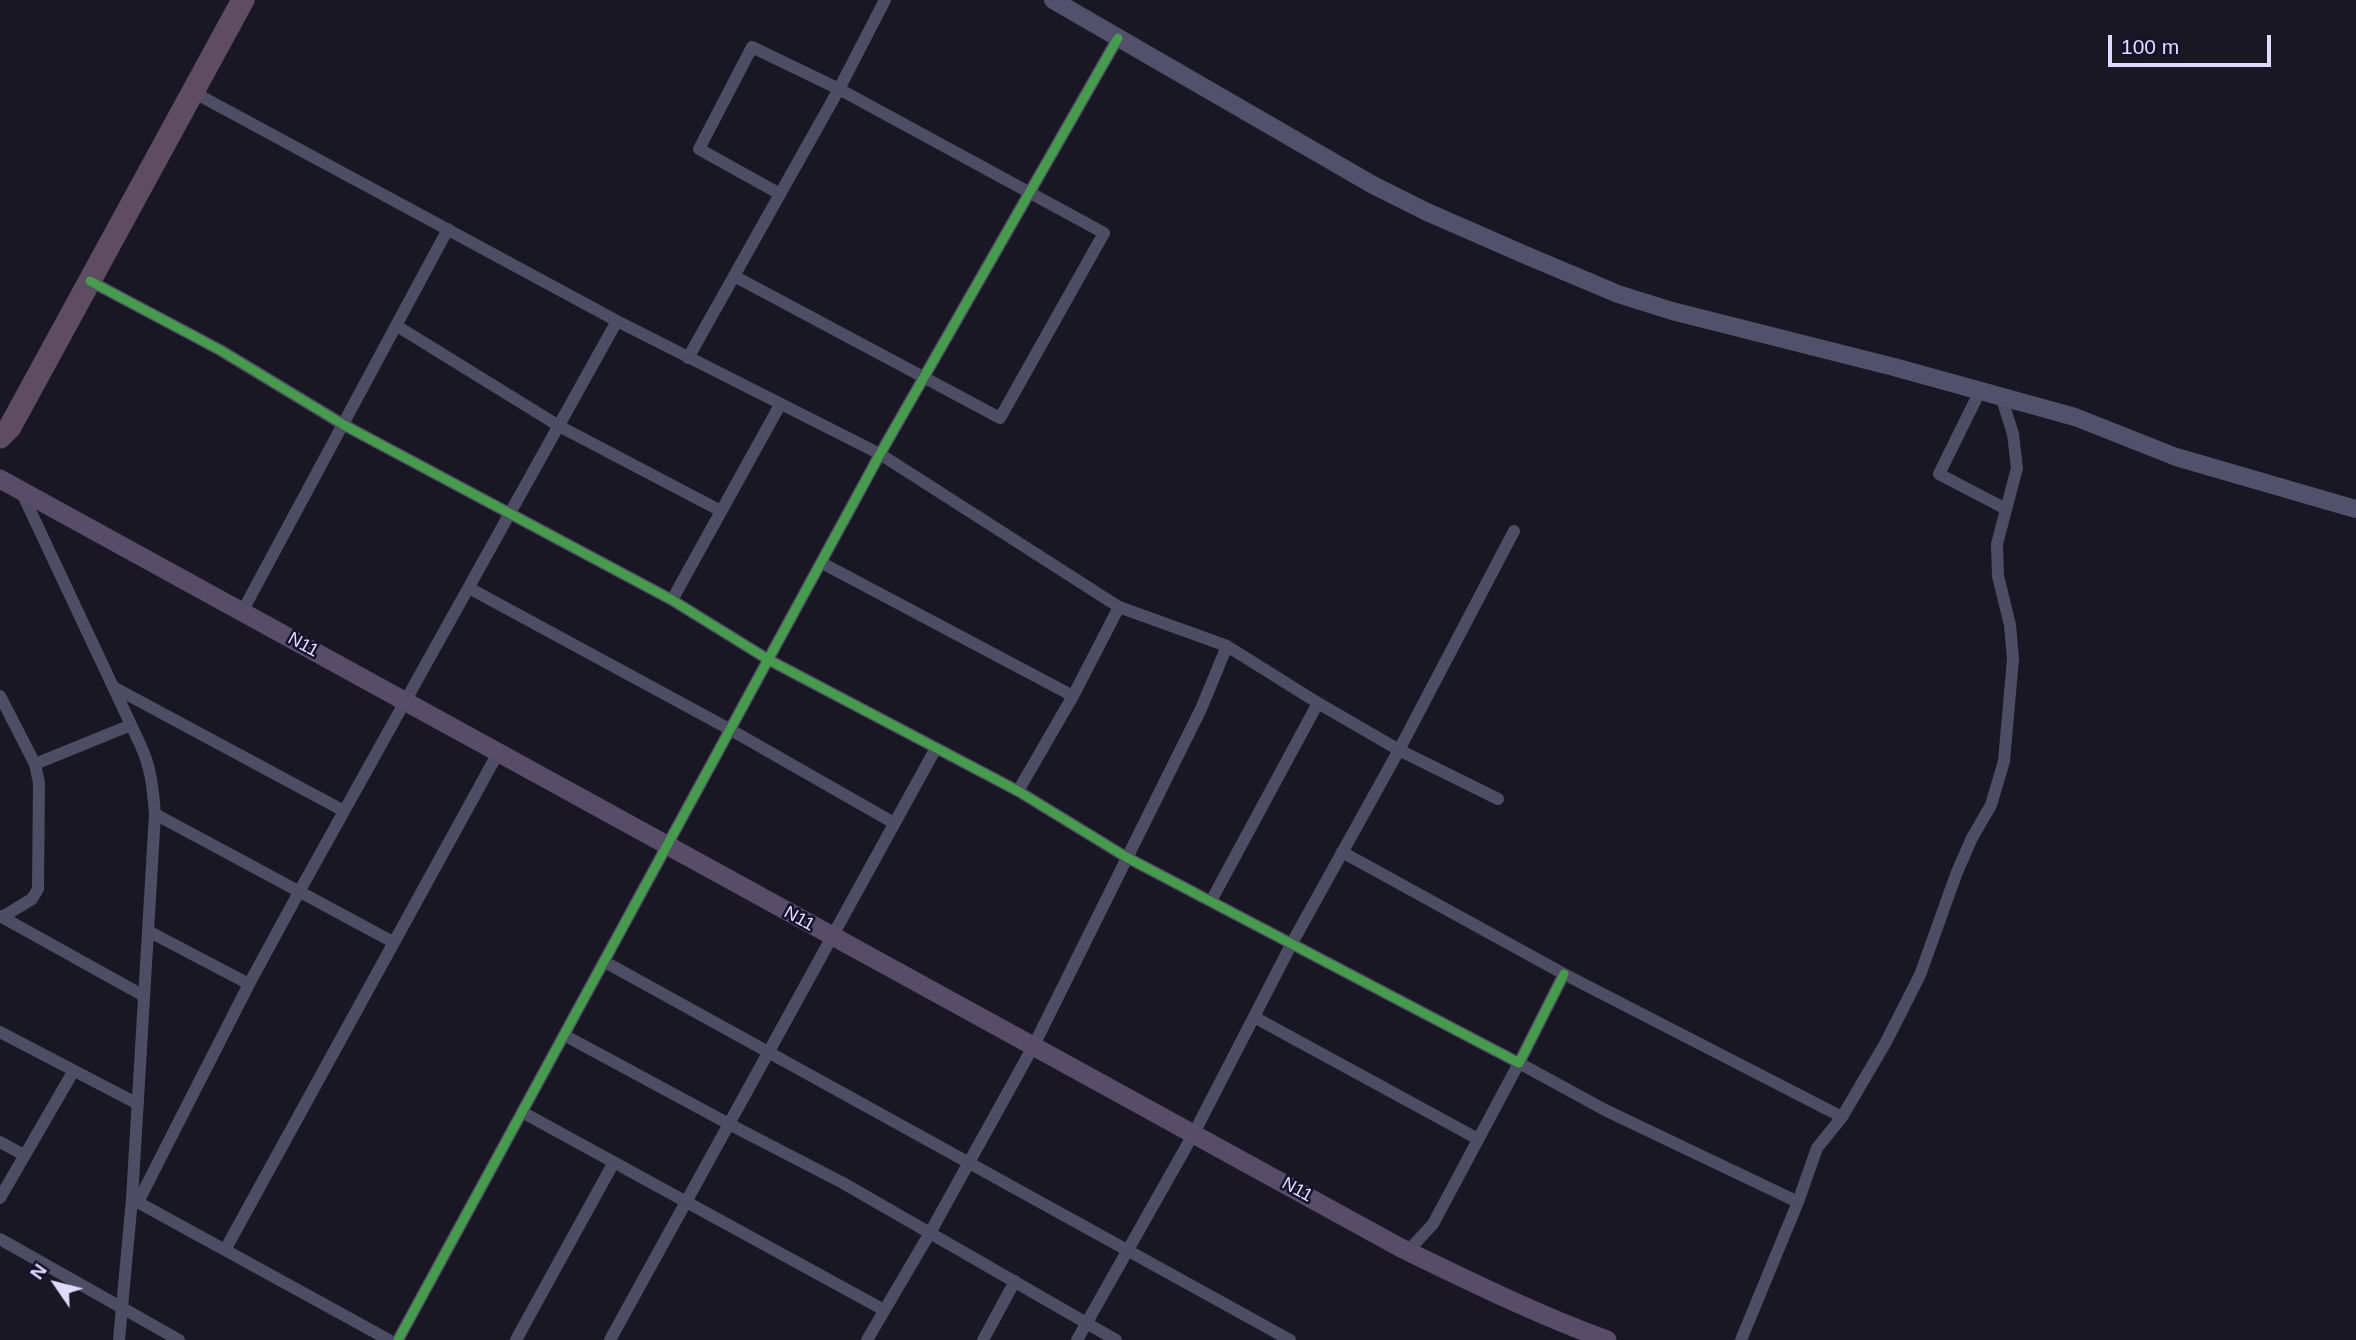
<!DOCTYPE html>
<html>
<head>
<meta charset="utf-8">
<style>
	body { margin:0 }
	#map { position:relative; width:2356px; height:1340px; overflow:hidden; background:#1a1724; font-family:Arial,sans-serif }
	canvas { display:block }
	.north { position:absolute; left:21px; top:1249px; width:70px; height:70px; -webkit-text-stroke:5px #16112a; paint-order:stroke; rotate:305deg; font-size:19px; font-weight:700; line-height:28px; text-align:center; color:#e0dbfe }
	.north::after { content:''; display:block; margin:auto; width:24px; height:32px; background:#e0dbfe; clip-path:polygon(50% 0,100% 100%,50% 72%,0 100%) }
	.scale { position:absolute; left:2108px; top:35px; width:163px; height:32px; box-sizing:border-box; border:4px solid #e0dbfe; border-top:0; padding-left:9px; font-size:21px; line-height:24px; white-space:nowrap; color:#e0dbfe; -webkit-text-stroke:5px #16112a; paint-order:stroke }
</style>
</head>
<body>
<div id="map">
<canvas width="2356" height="1340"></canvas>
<div class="north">N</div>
<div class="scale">100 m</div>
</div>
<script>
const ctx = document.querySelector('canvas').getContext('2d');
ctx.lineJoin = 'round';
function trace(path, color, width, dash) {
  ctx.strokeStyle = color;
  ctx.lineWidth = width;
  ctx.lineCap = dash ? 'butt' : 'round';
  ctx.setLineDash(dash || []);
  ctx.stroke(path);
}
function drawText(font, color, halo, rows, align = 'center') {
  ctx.font = font + ' Arial,sans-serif';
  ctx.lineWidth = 5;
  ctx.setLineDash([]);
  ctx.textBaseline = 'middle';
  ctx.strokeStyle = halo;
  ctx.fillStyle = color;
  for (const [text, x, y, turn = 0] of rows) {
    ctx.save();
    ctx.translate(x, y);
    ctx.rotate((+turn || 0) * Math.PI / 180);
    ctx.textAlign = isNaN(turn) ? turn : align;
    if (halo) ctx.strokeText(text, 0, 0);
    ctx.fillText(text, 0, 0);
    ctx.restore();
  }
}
trace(new Path2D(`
	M 193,92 L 617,321 L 880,454 L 1119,607 L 1227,646 L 1318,703 L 1399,750 L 1498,799
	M 734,276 L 1000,418 L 1104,233 L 839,89 L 752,47 L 699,149 L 780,194
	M 90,281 L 220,350 L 344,425 L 672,600 L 769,660 L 1018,791 L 1126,857 L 1519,1063 L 1564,974
	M 397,326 L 559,426 L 721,511
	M 688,358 L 839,89 L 885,0
	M 1980,391 L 1939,474 L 2006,509
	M 21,491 L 140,744 C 151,767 153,789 155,814 L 132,1199 L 119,1340
	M 822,563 L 1073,696
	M 469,588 L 731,730 L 894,823
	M 672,600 L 780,405
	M 242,612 L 448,229
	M 115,688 L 344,811
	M 0,696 L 35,764 L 39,783 L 38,889 L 32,899 L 2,917
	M 35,764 L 131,725
	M 1018,791 L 1073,696 L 1119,607
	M 155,814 L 393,942
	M 1342,852 L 1564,974 L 1842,1117
	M 1211,901 L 1318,703
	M 0,916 L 144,996
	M 148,931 L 249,984
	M 605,962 L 1290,1340
	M 1254,1017 L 1478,1139
	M 0,1032 L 138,1104
	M 564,1035 L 729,1124 L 843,1183 L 1116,1340
	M 522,1112 L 884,1310
	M 0,1142 L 24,1155
	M 0,1198 L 73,1072
	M 132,1199 L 389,1340
	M 138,1202 L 249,984 L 299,892 L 617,321
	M 0,1239 L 179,1340
	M 225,1250 L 498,753
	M 1408,1251 L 1433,1224 L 1519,1063 L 1605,1110 L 1798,1202
	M 398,1340 L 880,454 L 1118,38
	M 516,1340 L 614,1162
	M 610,1340 L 936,748
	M 867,1340 L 931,1231 L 1034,1045 L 1201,709 L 1227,646
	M 983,1340 L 1015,1281
	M 1077,1340 L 1194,1133 L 1292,943 L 1399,750 L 1514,531
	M 1741,1340 L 1798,1202 L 1817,1148 L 1842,1117 L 1886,1042 L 1920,975 L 1957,872 L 1972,838 L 1991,805 L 2004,761 L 2013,659 L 2010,625 L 1998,576 L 1997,544 L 2017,468 L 2013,434 L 2001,396`), '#4e4d64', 12);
trace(new Path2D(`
	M 1053,0 L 1373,185 L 1427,212 L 1530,257 L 1618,294 L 1672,311 L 1894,367 L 2075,417 L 2176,457 L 2356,509`), '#52506a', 18);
trace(new Path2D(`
	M 0,479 L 1401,1248 C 1469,1281 1536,1314 1607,1340`), '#574d69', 19);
trace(new Path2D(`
	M 0,437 L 10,427 L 243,0`), '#5e4c62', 23);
trace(new Path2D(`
	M 90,281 L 220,350 L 344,425 L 672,600 L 769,660 L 1018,791 L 1126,857 L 1519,1063 L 1564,974
	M 398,1340 L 880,454 L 1118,38`), '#469c4c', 9);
drawText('18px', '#e0dbfe', '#16112a', [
	["N11",303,645,29],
	["N11",799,919,29],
	["N11",1297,1190,29]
]);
</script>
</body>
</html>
